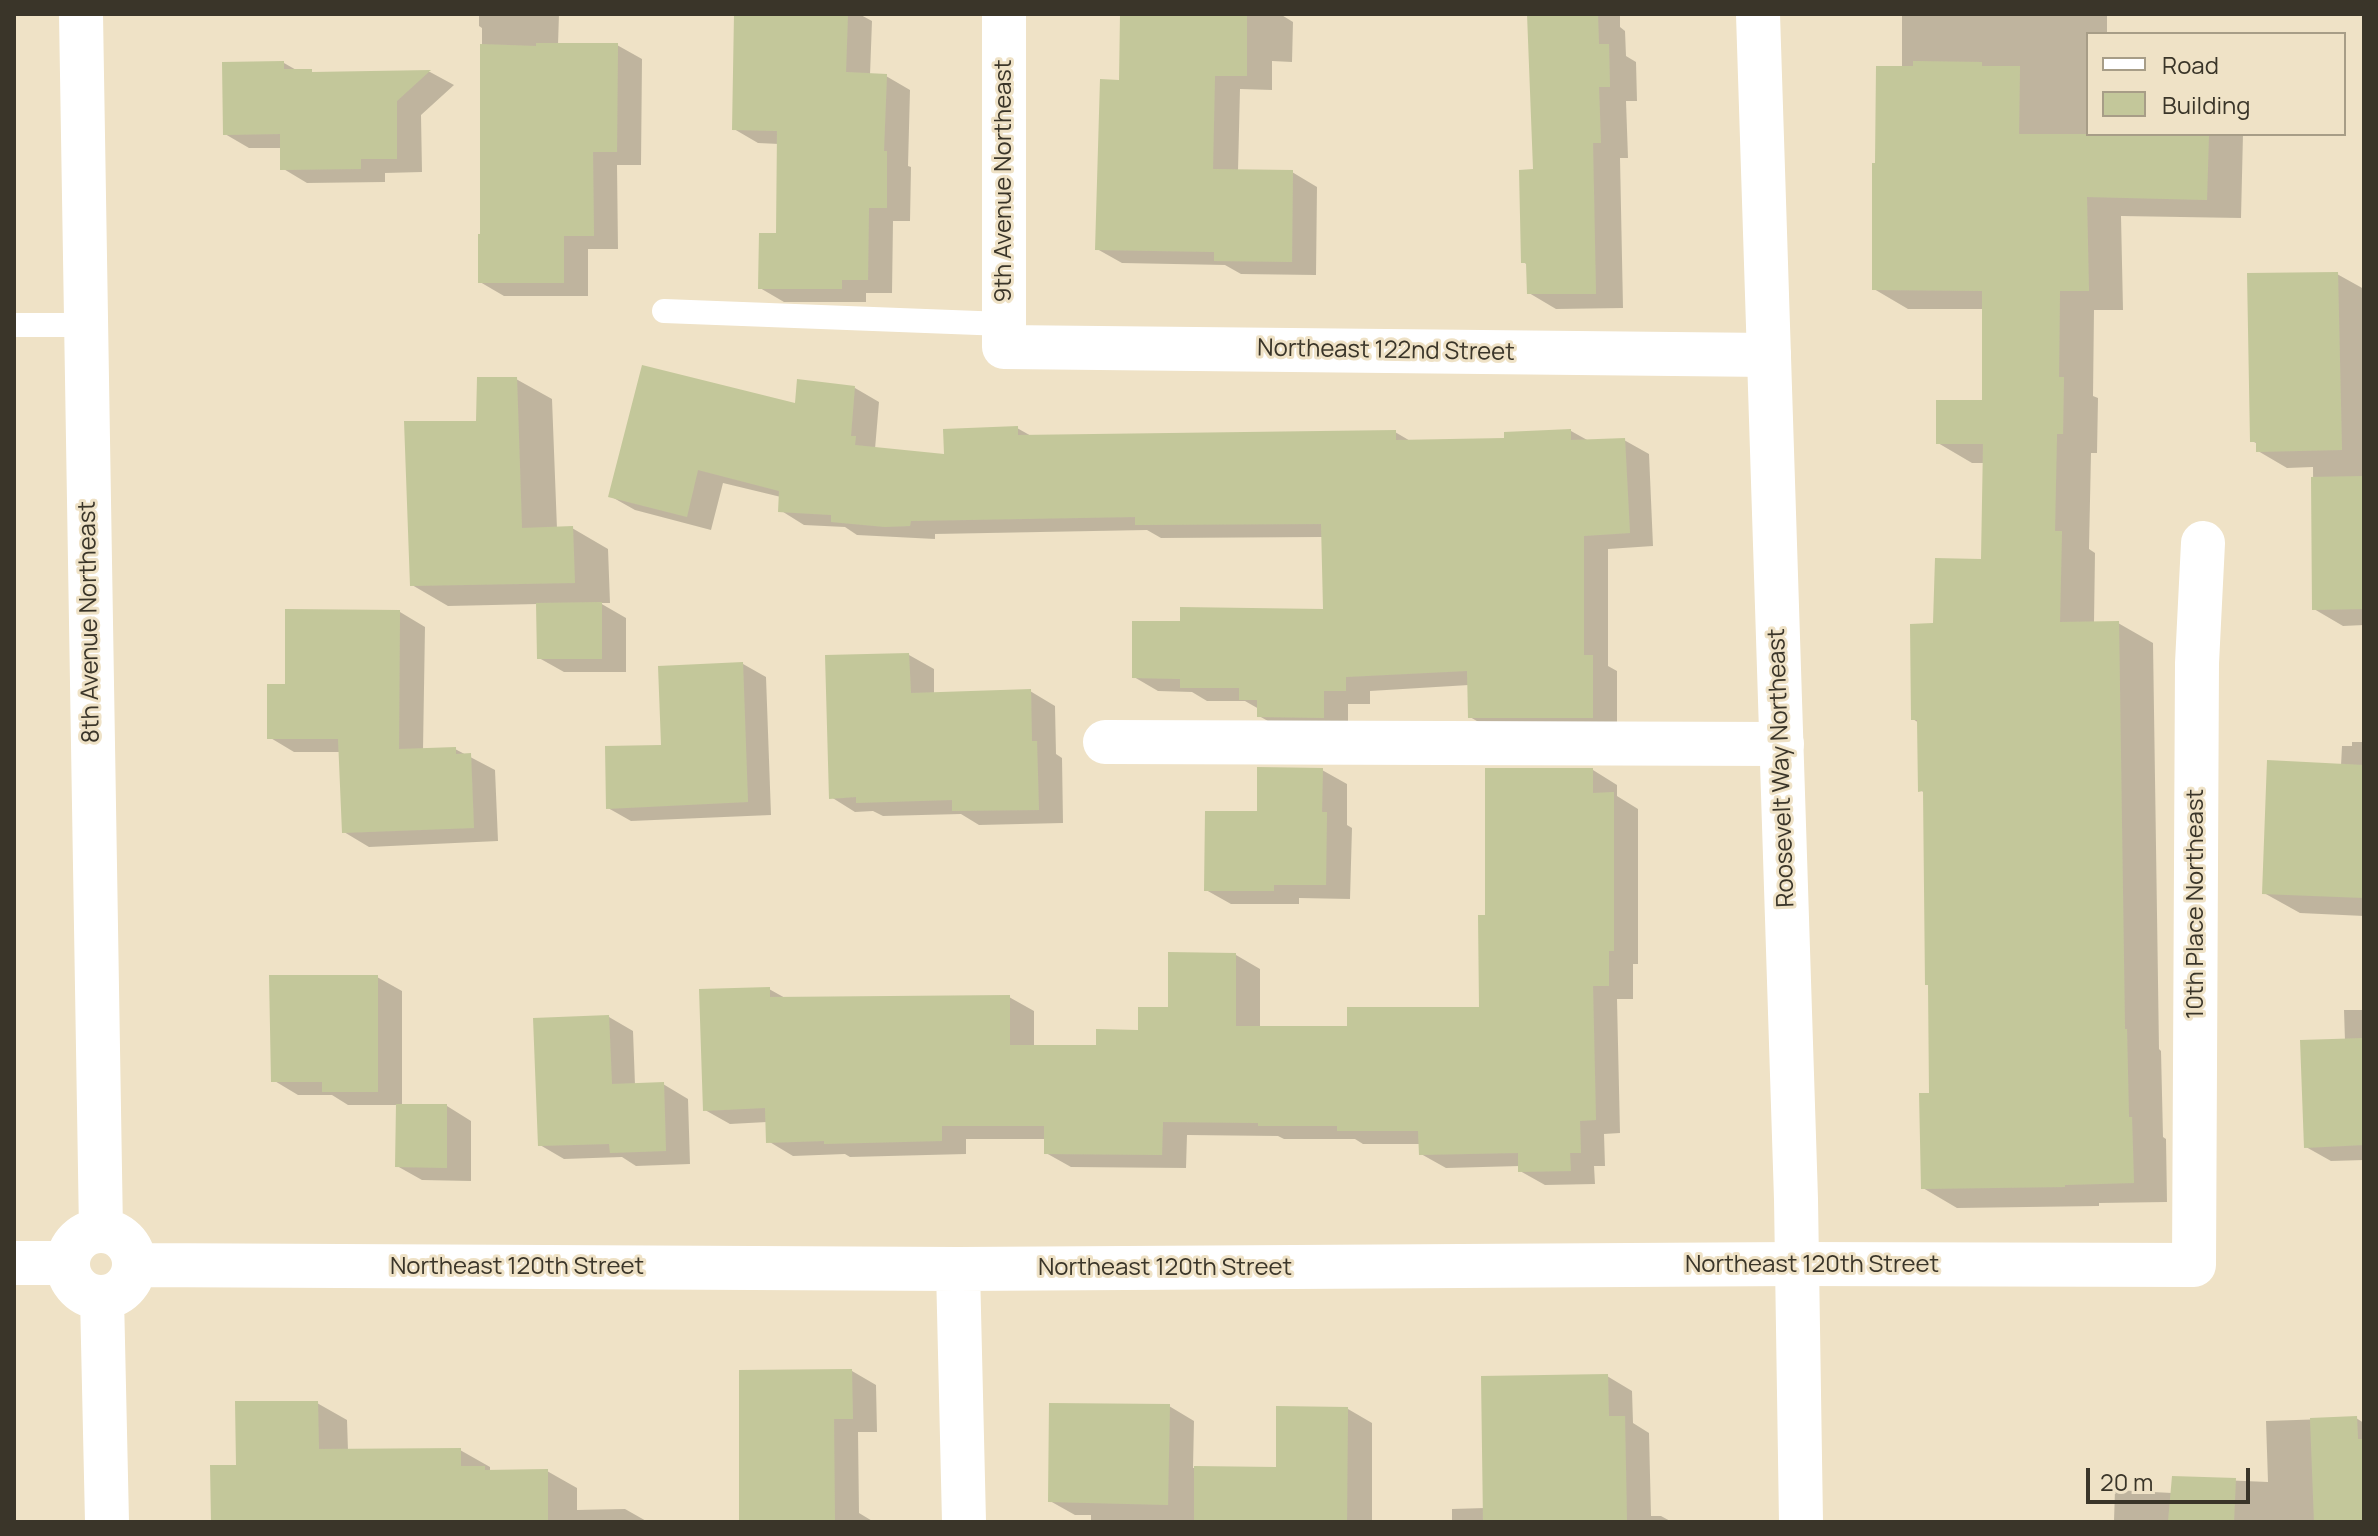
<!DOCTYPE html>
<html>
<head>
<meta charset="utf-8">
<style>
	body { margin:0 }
	#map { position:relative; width:2378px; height:1536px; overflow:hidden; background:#efe2c6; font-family:Manrope,sans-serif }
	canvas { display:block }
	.frame { position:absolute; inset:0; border:16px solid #3a3529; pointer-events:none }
	.legend { position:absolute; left:2086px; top:32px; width:260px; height:104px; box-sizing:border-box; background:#efe2c6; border:2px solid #a79d87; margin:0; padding:10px 14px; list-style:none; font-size:24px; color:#3a3529 }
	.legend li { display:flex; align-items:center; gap:16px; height:40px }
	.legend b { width:40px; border:2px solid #a79d87 }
	.scale { position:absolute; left:2086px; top:1468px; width:164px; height:36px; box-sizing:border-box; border:4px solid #3a3529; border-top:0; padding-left:10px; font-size:24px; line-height:28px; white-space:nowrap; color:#3a3529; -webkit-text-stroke:6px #efe2c6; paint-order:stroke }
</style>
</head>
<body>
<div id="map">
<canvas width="2378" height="1536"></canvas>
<div class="frame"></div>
<ul class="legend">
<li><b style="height:10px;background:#fff"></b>Road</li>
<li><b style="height:22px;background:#c3c79a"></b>Building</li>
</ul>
<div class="scale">20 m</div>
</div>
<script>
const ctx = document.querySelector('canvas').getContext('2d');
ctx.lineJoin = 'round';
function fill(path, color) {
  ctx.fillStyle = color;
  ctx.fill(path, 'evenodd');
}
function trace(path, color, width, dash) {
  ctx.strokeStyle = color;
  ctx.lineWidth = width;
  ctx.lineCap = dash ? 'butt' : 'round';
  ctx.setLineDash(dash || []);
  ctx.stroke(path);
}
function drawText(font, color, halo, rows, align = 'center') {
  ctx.font = font + ' Manrope,sans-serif';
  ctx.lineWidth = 6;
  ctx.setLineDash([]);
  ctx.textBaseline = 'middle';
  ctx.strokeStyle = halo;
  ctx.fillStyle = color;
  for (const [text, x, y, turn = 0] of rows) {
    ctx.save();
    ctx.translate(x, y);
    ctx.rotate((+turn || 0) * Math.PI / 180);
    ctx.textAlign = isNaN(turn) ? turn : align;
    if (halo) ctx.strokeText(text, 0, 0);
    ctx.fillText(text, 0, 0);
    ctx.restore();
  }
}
fill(new Path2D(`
	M 479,14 L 559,14 L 558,45 L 617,45 L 642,59 L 641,165 L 617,165 L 618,249 L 588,249 L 588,296 L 504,296 L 480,282 L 482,236 L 482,28 L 479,26 Z
	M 736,14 L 859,14 L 872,21 L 870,75 L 886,76 L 910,90 L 908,166 L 911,167 L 910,221 L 893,221 L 892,293 L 866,293 L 866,302 L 784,302 L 760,288 L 778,235 L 779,144 L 758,143 L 734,129 Z
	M 1122,14 L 1280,14 L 1293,22 L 1292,62 L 1272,61 L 1272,90 L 1240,89 L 1238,171 L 1292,172 L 1317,187 L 1316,275 L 1241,274 L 1225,265 L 1122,263 L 1097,249 L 1121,82 Z
	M 1529,14 L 1620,14 L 1620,27 L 1625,31 L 1626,56 L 1636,62 L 1637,101 L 1626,101 L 1628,158 L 1620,158 L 1623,308 L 1556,309 L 1529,293 L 1528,265 L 1523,262 L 1535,171 Z
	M 1902,14 L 2107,14 L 2107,34 L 2088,34 L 2088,134 L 2243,134 L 2241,218 L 2121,216 L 2123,310 L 2094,310 L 2093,396 L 2098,398 L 2097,453 L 2091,453 L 2089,549 L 2095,553 L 2094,623 L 2118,623 L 2153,643 L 2159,1049 L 2161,1051 L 2163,1137 L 2166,1139 L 2167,1202 L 2099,1203 L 2099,1206 L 1957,1208 L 1923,1188 L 1931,1095 L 1925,793 L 1920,790 L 1919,723 L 1913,719 L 1935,625 L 1983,561 L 1985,463 L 1972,463 L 1938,443 L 1984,402 L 1984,309 L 1908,309 L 1874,289 L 1877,165 L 1902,68 Z
	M 284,63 L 298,71 L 316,73 L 430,72 L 454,85 L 421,115 L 422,172 L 385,173 L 385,182 L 307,183 L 282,168 L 282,148 L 249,148 L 225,134 Z
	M 2337,274 L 2364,289 L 2364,625 L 2343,626 L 2314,609 L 2313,467 L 2287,468 L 2258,451 L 2258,444 L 2252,441 Z
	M 516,379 L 552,399 L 557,529 L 572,528 L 608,549 L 610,603 L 600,603 L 626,618 L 626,672 L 564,672 L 539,658 L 538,604 L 448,606 L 412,585 L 478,423 Z
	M 855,388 L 879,402 L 875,449 L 946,456 L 1017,428 L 1033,437 L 1395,432 L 1412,442 L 1506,440 L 1571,431 L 1589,441 L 1624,440 L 1649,454 L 1653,546 L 1608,549 L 1608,666 L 1617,671 L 1617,731 L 1494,731 L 1470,717 L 1469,685 L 1370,691 L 1370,704 L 1348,704 L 1348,731 L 1284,730 L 1259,716 L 1259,709 L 1245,701 L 1207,701 L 1192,692 L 1158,691 L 1134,677 L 1182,623 L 1325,611 L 1323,537 L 1161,538 L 1147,530 L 935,534 L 935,539 L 857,535 L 845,527 L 804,525 L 780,510 L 781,497 L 723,483 L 711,530 L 635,510 L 610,496 L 797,406 Z
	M 400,612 L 425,627 L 423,750 L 455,749 L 495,770 L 498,841 L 369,847 L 344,832 L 341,752 L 294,752 L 269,737 L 287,686 Z
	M 909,655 L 934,669 L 934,695 L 1030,691 L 1055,706 L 1056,754 L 1062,758 L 1063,823 L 979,825 L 961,814 L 883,816 L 873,811 L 855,812 L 831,797 Z
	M 743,664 L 766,677 L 771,815 L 631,821 L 608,808 Z
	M 2352,742 L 2364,742 L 2364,916 L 2300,913 L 2264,893 L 2341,766 L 2342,746 L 2352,746 Z
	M 1322,770 L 1347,784 L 1347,825 L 1352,828 L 1350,899 L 1299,898 L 1299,904 L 1231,904 L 1206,890 L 1259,813 Z
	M 1593,770 L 1617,785 L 1617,796 L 1638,809 L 1638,964 L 1633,964 L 1633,999 L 1617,999 L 1620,1133 L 1604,1134 L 1605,1166 L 1594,1166 L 1595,1184 L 1545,1185 L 1520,1171 L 1520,1166 L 1446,1168 L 1421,1154 L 1421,1144 L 1363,1144 L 1355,1139 L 1284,1139 L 1278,1136 L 1187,1135 L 1186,1168 L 1071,1167 L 1046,1153 L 1046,1139 L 966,1139 L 966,1154 L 850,1157 L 845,1154 L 793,1156 L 768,1141 L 767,1122 L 730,1124 L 705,1110 L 769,989 L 787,999 L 1009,997 L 1034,1011 L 1034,1047 L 1098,1047 L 1140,1032 L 1236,955 L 1260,969 L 1260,1028 L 1349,1028 L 1481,1009 L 1487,917 Z
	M 377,977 L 402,991 L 402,1106 L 447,1106 L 471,1121 L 471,1181 L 422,1180 L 397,1166 L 398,1105 L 348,1105 L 332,1095 L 298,1095 L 273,1080 Z
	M 2344,1010 L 2364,1010 L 2364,1160 L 2331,1161 L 2306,1147 L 2345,1041 Z
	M 609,1017 L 633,1031 L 635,1085 L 663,1084 L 688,1099 L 690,1164 L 636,1166 L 622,1157 L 564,1159 L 540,1145 Z
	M 852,1371 L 876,1385 L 877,1432 L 858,1432 L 859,1513 L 874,1522 L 741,1522 Z
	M 1607,1376 L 1632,1391 L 1633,1423 L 1649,1433 L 1651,1516 L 1661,1516 L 1672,1522 L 1452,1522 L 1452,1509 L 1485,1508 Z
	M 317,1403 L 347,1420 L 348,1451 L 460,1450 L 490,1467 L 490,1472 L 547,1471 L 577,1488 L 577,1510 L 625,1509 L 648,1522 L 213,1522 L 238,1467 Z
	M 1169,1406 L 1194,1421 L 1193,1468 L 1278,1469 L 1348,1409 L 1372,1423 L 1372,1522 L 1091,1522 L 1091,1515 L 1075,1515 L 1050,1501 Z
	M 2356,1418 L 2364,1423 L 2364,1522 L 2055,1522 L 2114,1521 L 2115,1490 L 2172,1493 L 2174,1478 L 2268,1482 L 2266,1421 Z`), '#0003');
fill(new Path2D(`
	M 734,14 L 848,14 L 846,72 L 887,74 L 884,151 L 887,151 L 887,208 L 869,208 L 868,280 L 842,280 L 842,289 L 758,289 L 759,233 L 776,233 L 777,131 L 732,130 Z
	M 1120,14 L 1247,14 L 1247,76 L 1215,76 L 1213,169 L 1293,170 L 1292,262 L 1214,261 L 1214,252 L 1095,250 L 1100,79 L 1119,80 Z
	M 1527,14 L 1598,14 L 1599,44 L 1609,44 L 1610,87 L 1599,87 L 1601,143 L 1593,143 L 1596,294 L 1527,294 L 1526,263 L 1521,263 L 1519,170 L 1533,169 Z
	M 536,43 L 618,43 L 617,152 L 593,152 L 594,236 L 564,236 L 564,283 L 478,283 L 478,234 L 480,234 L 480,44 L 536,46 Z
	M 284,61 L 284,69 L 312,69 L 312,72 L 431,70 L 397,101 L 397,159 L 361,159 L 361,169 L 280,170 L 280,134 L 223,135 L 222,62 Z
	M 1913,61 L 1982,62 L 1982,66 L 2020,66 L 2019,134 L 2209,134 L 2207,200 L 2087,197 L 2089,291 L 2060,291 L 2059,377 L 2064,377 L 2063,434 L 2057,434 L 2055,531 L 2062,531 L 2060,622 L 2119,621 L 2125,1029 L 2127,1029 L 2129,1117 L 2132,1117 L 2134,1183 L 2065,1185 L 2065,1187 L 1921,1189 L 1919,1093 L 1929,1093 L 1928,985 L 1925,985 L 1923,791 L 1918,792 L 1917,720 L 1911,720 L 1910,624 L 1933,623 L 1935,558 L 1981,559 L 1983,444 L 1936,444 L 1936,400 L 1982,400 L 1982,291 L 1872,290 L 1872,163 L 1875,163 L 1876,66 L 1913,66 Z
	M 2338,272 L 2342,450 L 2256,452 L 2256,442 L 2250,442 L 2247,273 Z
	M 642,365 L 795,403 L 797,379 L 855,386 L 851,436 L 856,436 L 855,445 L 944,454 L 943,429 L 1018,426 L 1018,435 L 1396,430 L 1396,440 L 1504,438 L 1504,432 L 1571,429 L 1571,440 L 1625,438 L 1630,533 L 1584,536 L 1584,655 L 1593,655 L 1593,718 L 1468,718 L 1467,671 L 1346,677 L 1346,691 L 1324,691 L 1324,718 L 1257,717 L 1257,700 L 1239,700 L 1239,688 L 1180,688 L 1180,679 L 1132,678 L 1132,621 L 1180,621 L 1180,607 L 1323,609 L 1321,524 L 1135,525 L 1135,517 L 911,521 L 910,526 L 885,527 L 831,522 L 831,515 L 778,512 L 779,491 L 698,470 L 687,517 L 608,497 Z
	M 477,377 L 517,377 L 522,528 L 573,526 L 575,583 L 410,586 L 404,421 L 476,421 Z
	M 2364,476 L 2364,609 L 2312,610 L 2311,477 Z
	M 602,602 L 602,659 L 537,659 L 536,603 Z
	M 285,609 L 400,610 L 399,749 L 456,747 L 456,754 L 471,753 L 474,828 L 342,833 L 338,739 L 267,739 L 267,684 L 285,684 Z
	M 909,653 L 911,693 L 1031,689 L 1032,741 L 1037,741 L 1039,810 L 952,811 L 952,800 L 856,803 L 856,797 L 829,799 L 825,655 Z
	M 743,662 L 748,802 L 606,809 L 605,746 L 661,745 L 658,666 Z
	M 2267,760 L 2364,765 L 2364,898 L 2262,894 Z
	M 1257,767 L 1323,768 L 1322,812 L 1327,812 L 1326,885 L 1274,885 L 1274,891 L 1204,891 L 1205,811 L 1257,811 Z
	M 1485,768 L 1593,768 L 1593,793 L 1614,792 L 1614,951 L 1609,951 L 1609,986 L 1593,986 L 1596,1120 L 1580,1121 L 1581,1153 L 1570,1153 L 1571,1171 L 1518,1172 L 1518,1153 L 1419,1155 L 1418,1131 L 1337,1131 L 1337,1126 L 1258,1126 L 1258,1123 L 1163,1122 L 1162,1155 L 1044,1154 L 1044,1126 L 942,1126 L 942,1141 L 824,1144 L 824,1141 L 766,1143 L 765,1108 L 703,1111 L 699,989 L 770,987 L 770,997 L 1010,995 L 1010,1045 L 1096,1045 L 1096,1029 L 1138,1030 L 1138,1007 L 1168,1007 L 1168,952 L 1236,953 L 1236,1026 L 1347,1026 L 1347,1007 L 1479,1007 L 1478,915 L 1485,915 Z
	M 269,975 L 378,975 L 378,1092 L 322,1092 L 322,1082 L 271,1082 Z
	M 609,1015 L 612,1084 L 664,1082 L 666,1151 L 610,1153 L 609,1144 L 538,1146 L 533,1018 Z
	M 2364,1038 L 2364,1145 L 2304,1148 L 2300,1040 Z
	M 396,1104 L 447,1104 L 447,1168 L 395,1167 Z
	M 852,1369 L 853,1419 L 834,1419 L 835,1522 L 739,1522 L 739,1370 Z
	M 1608,1374 L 1609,1416 L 1625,1416 L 1627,1522 L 1483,1522 L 1481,1376 Z
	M 235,1401 L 318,1401 L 319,1449 L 461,1448 L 461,1466 L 485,1466 L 485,1470 L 548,1469 L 548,1522 L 211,1522 L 210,1465 L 236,1465 Z
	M 1049,1403 L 1170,1404 L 1168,1505 L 1048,1502 Z
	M 1276,1406 L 1348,1407 L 1347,1522 L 1194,1522 L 1194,1466 L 1276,1467 Z
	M 2357,1416 L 2358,1439 L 2364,1439 L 2364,1522 L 2314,1522 L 2310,1418 Z
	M 2172,1476 L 2236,1478 L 2234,1522 L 2168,1522 Z`), '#c3c79a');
trace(new Path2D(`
	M 664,311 L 1004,324
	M 14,325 L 86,325`), '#fff', 24);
trace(new Path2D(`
	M 81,14 L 101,1230
	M 1004,14 L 1004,347 L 1769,355
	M 1105,742 L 1782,744
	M68 1264a33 33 0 1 1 66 0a33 33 0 1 1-66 0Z
	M 14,1263 L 67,1263
	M 135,1265 L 958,1269 L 1797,1264 L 2194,1265 L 2197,663 L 2203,543
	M 958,1269 L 964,1522
	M 102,1297 L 107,1522`), '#fff', 44);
trace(new Path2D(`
	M 1758,14 L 1796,1199 L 1801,1522`), '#fff', 44);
drawText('24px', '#3a3529', '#efe2c6', [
	["9th Avenue Northeast",1004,181,-90],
	["Northeast 122nd Street",1386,351,1],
	["8th Avenue Northeast",90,622,-91],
	["Roosevelt Way Northeast",1782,768,-92],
	["10th Place Northeast",2196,904,-90],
	["Northeast 120th Street",1812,1265],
	["Northeast 120th Street",517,1267],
	["Northeast 120th Street",1165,1268]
]);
</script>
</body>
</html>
